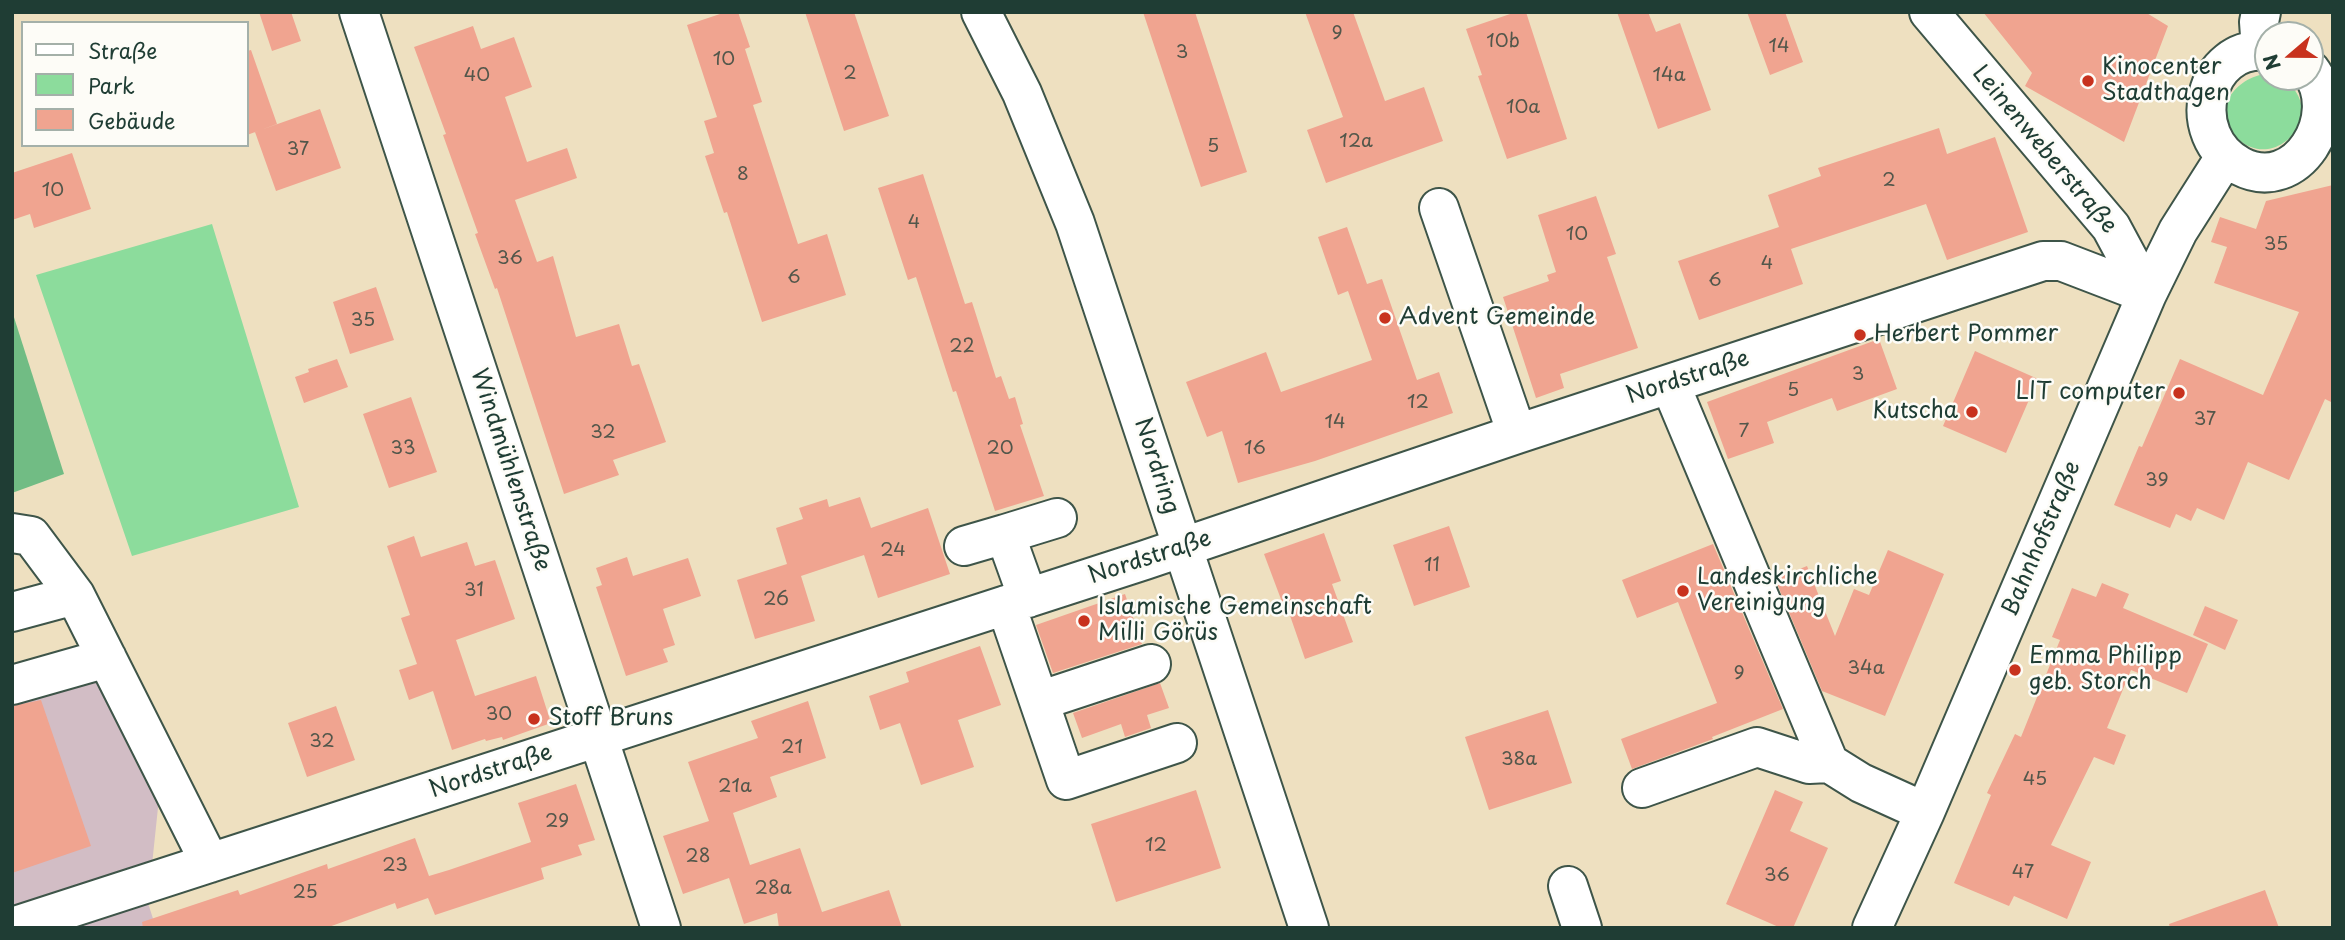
<!DOCTYPE html>
<html>
<head>
<meta charset="utf-8">
<style>
	body { margin:0 }
	#map { position:relative; width:2345px; height:940px; overflow:hidden; background:#eee0c0; font-family:"Playpen Sans",sans-serif }
	canvas { display:block }
	.frame { position:absolute; inset:0; border:14px solid #1f3d34; pointer-events:none }
	.legend { position:absolute; left:21px; top:21px; width:228px; height:126px; box-sizing:border-box; background:#fdfcf7; border:2px solid #a4b0a9; margin:0; padding:9px 12px; list-style:none; font-size:21px; color:#1f3d34 }
	.legend li { display:flex; align-items:center; gap:14px; height:35px }
	.legend b { width:35px; border:2px solid #a4b0a9 }
	.north { position:absolute; left:2254px; top:21px; width:70px; height:70px; box-sizing:border-box; background:#fdfcf7; border:2px solid #a4b0a9; border-radius:50%; rotate:250deg; font-size:19px; font-weight:700; line-height:28px; text-align:center; color:#1f3d34 }
	.north::after { content:''; display:block; margin:auto; width:24px; height:32px; background:#c8321e; clip-path:polygon(50% 0,100% 100%,50% 72%,0 100%) }
</style>
</head>
<body>
<div id="map">
<canvas width="2345" height="940"></canvas>
<div class="frame"></div>
<ul class="legend">
<li><b style="height:9px;background:#fff"></b>Straße</li>
<li><b style="height:19px;background:#8cdc9c"></b>Park</li>
<li><b style="height:19px;background:#f0a490"></b>Gebäude</li>
</ul>
<div class="north">N</div>
</div>
<script>
const ctx = document.querySelector('canvas').getContext('2d');
ctx.lineJoin = 'round';
function fill(path, color) {
  ctx.fillStyle = color;
  ctx.fill(path, 'evenodd');
}
function trace(path, color, width, dash) {
  ctx.strokeStyle = color;
  ctx.lineWidth = width;
  ctx.lineCap = dash ? 'butt' : 'round';
  ctx.setLineDash(dash || []);
  ctx.stroke(path);
}
function drawText(font, color, halo, rows, align = 'center') {
  ctx.font = font + ' "Playpen Sans",sans-serif';
  ctx.lineWidth = 5;
  ctx.setLineDash([]);
  ctx.textBaseline = 'middle';
  ctx.strokeStyle = halo;
  ctx.fillStyle = color;
  for (const [text, x, y, turn = 0] of rows) {
    ctx.save();
    ctx.translate(x, y);
    ctx.rotate((+turn || 0) * Math.PI / 180);
    ctx.textAlign = isNaN(turn) ? turn : align;
    if (halo) ctx.strokeText(text, 0, 0);
    ctx.fillText(text, 0, 0);
    ctx.restore();
  }
}
fill(new Path2D(`
	M 107,666 L 159,798 L 148,903 L 156,928 L 12,928 L 12,698 Z`), '#d2bdc5');
fill(new Path2D(`
	M 2265,74 L 2268,77 C 2278,77 2284,79 2292,87 C 2323,121 2274,170 2239,140 C 2209,115 2232,79 2265,74 Z
	M 212,224 L 299,507 L 132,556 L 36,275 Z`), '#8cdc9c');
fill(new Path2D(`
	M 12,311 L 64,474 L 12,493 Z`), '#71bc84');
fill(new Path2D(`
	M 259,12 L 291,12 L 301,41 L 272,51 Z
	M 726,12 L 738,12 L 750,47 L 745,49 L 762,102 L 753,105 L 798,244 L 827,234 L 846,295 L 762,322 L 727,212 L 724,213 L 705,156 L 714,153 L 704,121 L 717,117 L 687,25 Z
	M 805,12 L 854,12 L 889,116 L 844,131 Z
	M 1143,12 L 1195,12 L 1247,172 L 1201,187 Z
	M 1305,12 L 1353,12 L 1385,101 L 1424,87 L 1443,141 L 1326,183 L 1307,130 L 1343,117 Z
	M 1516,12 L 1526,12 L 1567,139 L 1507,159 L 1478,76 L 1482,75 L 1466,29 Z
	M 1617,12 L 1648,12 L 1656,32 L 1680,23 L 1711,110 L 1658,129 Z
	M 1747,12 L 1785,12 L 1803,62 L 1770,75 Z
	M 1983,12 L 2145,12 L 2168,26 L 2124,142 L 2025,86 L 2032,73 Z
	M 473,26 L 481,49 L 514,37 L 532,87 L 505,97 L 527,162 L 567,148 L 577,178 L 515,200 L 537,262 L 553,256 L 576,337 L 619,324 L 632,366 L 639,364 L 666,442 L 613,460 L 619,475 L 564,494 L 497,288 L 495,289 L 475,234 L 478,233 L 443,135 L 446,134 L 414,47 Z
	M 251,50 L 277,124 L 247,135 L 247,51 Z
	M 320,109 L 341,168 L 276,191 L 255,132 Z
	M 1939,128 L 1947,154 L 1995,137 L 2028,232 L 1947,260 L 1926,204 L 1791,249 L 1803,284 L 1699,320 L 1678,261 L 1779,227 L 1768,195 L 1821,176 L 1818,168 Z
	M 72,153 L 91,209 L 34,228 L 30,214 L 12,220 L 12,173 Z
	M 923,174 L 965,304 L 972,302 L 996,378 L 1001,376 L 1009,399 L 1015,397 L 1023,424 L 1020,425 L 1044,496 L 995,511 L 956,391 L 953,392 L 916,277 L 908,280 L 878,188 Z
	M 2333,185 L 2333,403 L 2325,399 L 2289,480 L 2248,462 L 2224,520 L 2197,508 L 2191,521 L 2176,514 L 2170,528 L 2114,505 L 2139,446 L 2142,447 L 2180,359 L 2263,395 L 2299,312 L 2214,283 L 2227,247 L 2211,242 L 2220,217 L 2256,229 L 2266,201 Z
	M 1596,196 L 1616,254 L 1607,257 L 1638,348 L 1560,374 L 1564,388 L 1536,398 L 1503,297 L 1549,281 L 1547,275 L 1556,272 L 1538,215 Z
	M 1347,227 L 1367,284 L 1382,279 L 1417,380 L 1439,372 L 1453,413 L 1315,461 L 1238,483 L 1222,431 L 1207,437 L 1186,382 L 1266,352 L 1281,392 L 1372,360 L 1348,291 L 1338,295 L 1318,237 Z
	M 376,287 L 394,340 L 350,354 L 333,302 Z
	M 1879,339 L 1897,389 L 1837,411 L 1832,398 L 1767,422 L 1774,443 L 1728,459 L 1707,402 Z
	M 1975,351 L 2038,379 L 2006,453 L 1943,426 Z
	M 337,359 L 348,387 L 304,403 L 295,377 L 309,372 L 308,369 Z
	M 411,397 L 437,472 L 389,488 L 363,414 Z
	M 860,497 L 871,528 L 928,508 L 950,574 L 878,598 L 864,555 L 801,576 L 815,621 L 755,639 L 737,580 L 787,564 L 776,528 L 803,519 L 799,508 L 827,499 L 829,507 Z
	M 1449,526 L 1470,587 L 1414,606 L 1393,545 Z
	M 1324,533 L 1341,581 L 1332,584 L 1353,642 L 1305,659 L 1285,601 L 1282,602 L 1264,554 Z
	M 414,536 L 421,557 L 467,542 L 475,566 L 495,560 L 515,619 L 456,640 L 475,696 L 536,676 L 551,723 L 503,740 L 502,737 L 486,741 L 485,739 L 452,750 L 433,691 L 409,700 L 399,670 L 417,664 L 401,618 L 410,615 L 387,546 Z
	M 1713,544 L 1783,709 L 1712,737 L 1713,739 L 1632,769 L 1621,739 L 1717,703 L 1678,602 L 1637,618 L 1622,580 Z
	M 1888,550 L 1944,574 L 1885,716 L 1822,691 L 1775,579 L 1807,566 L 1835,636 L 1854,589 L 1869,595 Z
	M 627,557 L 633,576 L 688,558 L 701,596 L 663,609 L 675,645 L 663,649 L 668,662 L 626,676 L 596,587 L 602,585 L 596,568 Z
	M 2102,583 L 2129,594 L 2123,608 L 2208,644 L 2187,693 L 2131,670 L 2107,728 L 2126,735 L 2114,765 L 2094,757 L 2051,845 L 2091,862 L 2067,919 L 2014,896 L 2009,906 L 1954,883 L 1991,795 L 1987,793 L 2015,734 L 2021,737 L 2060,640 L 2052,637 L 2072,588 L 2096,597 Z
	M 1125,594 L 1142,644 L 1053,673 L 1036,625 Z
	M 2205,606 L 2238,620 L 2225,650 L 2193,635 Z
	M 980,646 L 1001,705 L 958,720 L 974,767 L 921,785 L 900,723 L 880,730 L 869,696 L 909,682 L 906,672 Z
	M 1160,683 L 1169,708 L 1147,715 L 1151,728 L 1125,737 L 1121,724 L 1082,738 L 1073,713 Z
	M 41,700 L 91,846 L 12,873 L 12,706 Z
	M 808,701 L 826,758 L 770,777 L 777,797 L 733,813 L 750,865 L 800,848 L 822,912 L 889,890 L 902,928 L 779,928 L 777,913 L 744,924 L 729,878 L 683,894 L 663,836 L 709,821 L 688,762 L 758,738 L 751,721 Z
	M 336,706 L 355,760 L 307,777 L 288,723 Z
	M 1548,710 L 1572,783 L 1489,810 L 1465,737 Z
	M 576,784 L 595,840 L 578,845 L 582,855 L 541,868 L 544,879 L 435,915 L 428,898 L 397,909 L 395,903 L 326,928 L 143,928 L 142,922 L 238,890 L 240,895 L 327,864 L 328,869 L 415,838 L 429,876 L 449,870 L 531,842 L 518,803 Z
	M 1196,790 L 1221,868 L 1116,902 L 1091,824 Z
	M 1775,790 L 1803,802 L 1790,831 L 1828,848 L 1793,928 L 1781,928 L 1726,904 Z
	M 2265,890 L 2279,928 L 2170,928 L 2169,924 Z`), '#f0a490');
const minor = new Path2D(`
	M 359,12 L 661,928
	M 981,12 L 1022,93 L 1075,223 L 1309,928
	M 1929,12 L 2111,227 L 2147,294
	M 2261,12 L 2259,22 L 2261,50
	M 2268,51 C 2203,44 2183,136 2240,166 C 2297,196 2345,115 2310,70
	M 1439,208 L 1517,434
	M 1670,384 L 1829,763 L 1861,783 L 1925,812
	M 12,533 L 31,536 L 75,595 L 210,863
	M 964,546 L 1005,534
	M 1028,598 L 1005,534 L 1057,518
	M 1006,605 L 1066,780 L 1177,743
	M 12,612 L 75,595
	M 12,685 L 107,658
	M 1039,701 L 1151,664
	M 1642,788 L 1757,747 L 1809,764 L 1829,763
	M 1568,886 L 1582,928
	M 12,927 L 1145,560 L 1517,434 L 2043,261 L 2061,261 L 2147,294
	M 1872,928 L 1925,812 L 2147,294 L 2178,231 L 2225,157`);
trace(minor, '#3e5549', 42);
trace(minor, '#fff', 38);
for (const [x, y, r, color] of [
	[2088,81,7,"#c8321e"],
	[1385,318,7,"#c8321e"],
	[1860,335,7,"#c8321e"],
	[2179,393,7,"#c8321e"],
	[1972,412,7,"#c8321e"],
	[1683,591,7,"#c8321e"],
	[1084,621,7,"#c8321e"],
	[2015,670,7,"#c8321e"],
	[534,719,7,"#c8321e"]
]) {
  const dot = new Path2D();
  dot.arc(x, y, r, 0, 2 * Math.PI);
  ctx.fillStyle = color;
  ctx.fill(dot);
  trace(dot, '#fdfcf7', 2.5);
}
drawText('19px', '#53574b', null, [
	["9",1337,34],
	["10b",1503,42],
	["14",1779,47],
	["3",1182,53],
	["10",724,60],
	["2",850,74],
	["40",477,76],
	["14a",1669,76],
	["10a",1523,108],
	["12a",1356,142],
	["5",1213,147],
	["37",298,150],
	["8",743,175],
	["2",1889,181],
	["10",53,191],
	["4",914,223],
	["10",1577,235],
	["35",2276,245],
	["36",510,259],
	["4",1767,264],
	["6",794,278],
	["6",1715,281],
	["35",363,321],
	["22",962,347],
	["3",1858,375],
	["5",1793,391],
	["12",1418,403],
	["37",2205,420],
	["14",1335,423],
	["7",1744,432],
	["32",603,433],
	["33",403,449],
	["20",1000,449],
	["16",1255,449],
	["39",2157,481],
	["24",893,551],
	["11",1432,566],
	["31",474,591],
	["26",776,600],
	["34a",1866,669],
	["9",1739,674],
	["30",499,715],
	["32",322,742],
	["21",792,748],
	["38a",1519,760],
	["45",2035,780],
	["21a",735,787],
	["29",557,822],
	["12",1156,846],
	["28",698,857],
	["23",395,866],
	["47",2023,873],
	["36",1777,876],
	["28a",773,889],
	["25",305,893]
]);
drawText('23px', '#1f3d34', '#fdfcf7', [
	["Kinocenter",2102,68],
	["Stadthagen",2102,94],
	["Advent Gemeinde",1399,318],
	["Herbert Pommer",1874,335],
	["LIT computer",2165,393,"right"],
	["Kutscha",1958,412,"right"],
	["Landeskirchliche",1697,578],
	["Vereinigung",1697,604],
	["Islamische Gemeinschaft",1098,608],
	["Milli Görüs",1098,634],
	["Emma Philipp",2029,657],
	["geb. Storch",2029,683],
	["Stoff Bruns",548,719]
], 'left');
drawText('23px', '#1f3d34', '#fdfcf7', [
	["Leinenweberstraße",2044,150,50],
	["Nordstraße",1688,378,-18],
	["Nordring",1156,466,72],
	["Windmühlenstraße",510,470,72],
	["Bahnhofstraße",2042,539,-67],
	["Nordstraße",1150,558,-18],
	["Nordstraße",491,772,-18]
]);
</script>
</body>
</html>
